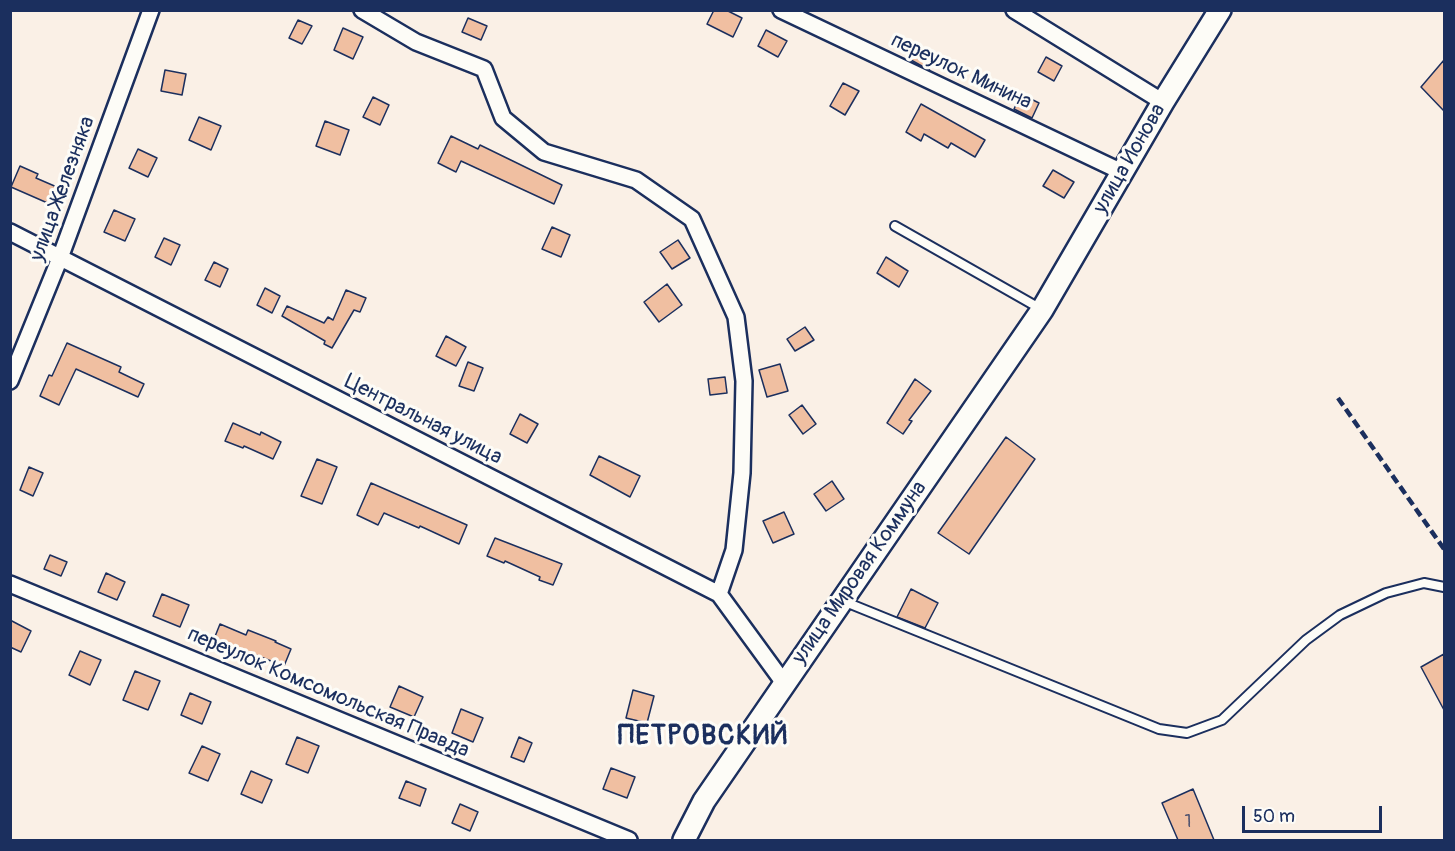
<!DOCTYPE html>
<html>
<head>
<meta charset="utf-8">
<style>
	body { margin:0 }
	#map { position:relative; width:1455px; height:851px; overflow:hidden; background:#faf0e6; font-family:Pangolin,sans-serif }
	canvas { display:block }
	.frame { position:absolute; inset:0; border:12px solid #1b2f5e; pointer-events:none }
	.scale { position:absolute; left:1242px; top:806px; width:140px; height:27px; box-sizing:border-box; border:3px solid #1b2f5e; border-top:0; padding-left:8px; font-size:18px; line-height:21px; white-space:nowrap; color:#1b2f5e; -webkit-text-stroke:4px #fdfcf7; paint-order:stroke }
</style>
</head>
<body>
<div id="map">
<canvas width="1455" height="851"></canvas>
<div class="frame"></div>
<div class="scale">50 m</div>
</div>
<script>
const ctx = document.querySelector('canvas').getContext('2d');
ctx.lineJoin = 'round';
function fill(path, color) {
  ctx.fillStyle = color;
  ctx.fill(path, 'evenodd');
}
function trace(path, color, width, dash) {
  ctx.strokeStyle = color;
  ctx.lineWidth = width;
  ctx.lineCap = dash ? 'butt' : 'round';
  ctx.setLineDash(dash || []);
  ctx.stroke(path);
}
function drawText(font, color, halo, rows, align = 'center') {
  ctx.font = font + ' Pangolin,sans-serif';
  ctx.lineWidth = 6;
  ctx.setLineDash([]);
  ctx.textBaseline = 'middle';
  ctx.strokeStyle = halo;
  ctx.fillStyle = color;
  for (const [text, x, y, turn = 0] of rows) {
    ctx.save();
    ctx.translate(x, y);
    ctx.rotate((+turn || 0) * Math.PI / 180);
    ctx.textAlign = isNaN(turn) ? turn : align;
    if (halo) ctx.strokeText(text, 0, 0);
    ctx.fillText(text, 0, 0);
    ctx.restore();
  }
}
const building = new Path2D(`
	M 714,10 L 726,10 L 742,18 L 733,37 L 707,24 Z
	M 468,18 L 487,26 L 481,40 L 462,32 Z
	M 298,20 L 312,26 L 302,44 L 289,38 Z
	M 343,28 L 363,37 L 353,59 L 334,50 Z
	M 766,30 L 787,41 L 778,57 L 758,46 Z
	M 917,47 L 936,57 L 929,70 L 911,60 Z
	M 1046,57 L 1062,66 L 1054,81 L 1038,72 Z
	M 1444,60 L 1444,111 L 1421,87 Z
	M 165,70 L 186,74 L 182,95 L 161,91 Z
	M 843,83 L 859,91 L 845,115 L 830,106 Z
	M 1021,94 L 1039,103 L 1032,118 L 1014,109 Z
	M 373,97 L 389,105 L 380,125 L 363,117 Z
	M 921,104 L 985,140 L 975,157 L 951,143 L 948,148 L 924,134 L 921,141 L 906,132 Z
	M 199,117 L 221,126 L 211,150 L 189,140 Z
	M 325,121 L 349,130 L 340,155 L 316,146 Z
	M 451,136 L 478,149 L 480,145 L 562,185 L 554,204 L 461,161 L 456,172 L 438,163 Z
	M 138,149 L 157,158 L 148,177 L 129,168 Z
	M 20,166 L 38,174 L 36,178 L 66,191 L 59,208 L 11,187 Z
	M 1053,170 L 1074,182 L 1064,198 L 1043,186 Z
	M 114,210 L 135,219 L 125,241 L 104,232 Z
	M 552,227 L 570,235 L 561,257 L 542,249 Z
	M 164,238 L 180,245 L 171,265 L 155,257 Z
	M 678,240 L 690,258 L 672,269 L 660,252 Z
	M 886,257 L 908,271 L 899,287 L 877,273 Z
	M 214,262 L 228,269 L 220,287 L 205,280 Z
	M 667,284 L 682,305 L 659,322 L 644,302 Z
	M 265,288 L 280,296 L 272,313 L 257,305 Z
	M 346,290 L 366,298 L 360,312 L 354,310 L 332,348 L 324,344 L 325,341 L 282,316 L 287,306 L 324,323 L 328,317 L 333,320 Z
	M 805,327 L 814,340 L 795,351 L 787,339 Z
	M 446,336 L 466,347 L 456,366 L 436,356 Z
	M 67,343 L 121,367 L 119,372 L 144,384 L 138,397 L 76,369 L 59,405 L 40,396 L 49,375 L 52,376 Z
	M 468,362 L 483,368 L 474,391 L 459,386 Z
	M 780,364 L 788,391 L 767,397 L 759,370 Z
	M 725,377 L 727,393 L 710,395 L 708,379 Z
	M 915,379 L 931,391 L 909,420 L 912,421 L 903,434 L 887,423 Z
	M 802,405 L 816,424 L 803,434 L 789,415 Z
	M 520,414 L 538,424 L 527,443 L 510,434 Z
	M 233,423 L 260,435 L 261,432 L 281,442 L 273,459 L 244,446 L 243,448 L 225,441 Z
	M 1006,437 L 1035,459 L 969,554 L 938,533 Z
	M 599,456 L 640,476 L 630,497 L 590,475 Z
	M 317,459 L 337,467 L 322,504 L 301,496 Z
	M 29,467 L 43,473 L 33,496 L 20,490 Z
	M 832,481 L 844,499 L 826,511 L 814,494 Z
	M 371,483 L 467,525 L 459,544 L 420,526 L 419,528 L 384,513 L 378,525 L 357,515 Z
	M 784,512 L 794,534 L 773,543 L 763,521 Z
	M 495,538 L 562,564 L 553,585 L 539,580 L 540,577 L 505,561 L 504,563 L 487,556 Z
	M 50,555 L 67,562 L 61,576 L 44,569 Z
	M 106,573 L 125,582 L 117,600 L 98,592 Z
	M 911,589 L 938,603 L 925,628 L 897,617 Z
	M 162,594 L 189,605 L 180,627 L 153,616 Z
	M 10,620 L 31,631 L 21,652 L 10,647 Z
	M 220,624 L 246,635 L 248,630 L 276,641 L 275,642 L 291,649 L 284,666 L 214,639 Z
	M 80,651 L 101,660 L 90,685 L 69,675 Z
	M 1444,654 L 1444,710 L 1421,667 Z
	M 135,671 L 160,681 L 148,710 L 123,700 Z
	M 399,686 L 423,697 L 414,717 L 390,707 Z
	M 633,690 L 654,696 L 647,723 L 626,718 Z
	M 190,693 L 211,702 L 202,724 L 181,715 Z
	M 461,709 L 483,718 L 473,742 L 452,733 Z
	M 297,737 L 319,746 L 308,773 L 286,764 Z
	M 519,737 L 532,743 L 524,762 L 511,757 Z
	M 202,746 L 220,754 L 208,781 L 189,773 Z
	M 611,768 L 635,777 L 627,798 L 603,789 Z
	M 251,771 L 272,780 L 262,803 L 241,794 Z
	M 406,781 L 426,789 L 420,806 L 399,798 Z
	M 1193,789 L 1214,840 L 1178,840 L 1162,803 Z
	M 460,804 L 478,812 L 470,831 L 452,823 Z`);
fill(building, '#f0bfa1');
trace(building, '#1b2f5e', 1.5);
const service = new Path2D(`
	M 895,226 L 1041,309
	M 843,601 L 1159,729 L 1187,733 L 1222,720 L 1306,640 L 1340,615 L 1386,593 L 1424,583 L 1444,587`);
const minor = new Path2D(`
	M 362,10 L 416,42 L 484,69 L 503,118 L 544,152 L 636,180 L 692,219 L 736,317 L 744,381 L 742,473 L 734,550 L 719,594
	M 781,10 L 1122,172
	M 1014,10 L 1163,102
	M 10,232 L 719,594 L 784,683
	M 10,381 L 60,258 L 151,10
	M 10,584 L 629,840`);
const secondary = new Path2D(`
	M 684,840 L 704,801 L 1042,310 L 1163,102 L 1220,10`);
trace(service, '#1b2f5e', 12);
trace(minor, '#1b2f5e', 20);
trace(secondary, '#1b2f5e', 26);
trace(service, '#fdfcf7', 8);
trace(minor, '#fdfcf7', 15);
trace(secondary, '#fdfcf7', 21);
trace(new Path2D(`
	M 1338,398 L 1444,549`), '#1b2f5e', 4.5, [9, 4.5]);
drawText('18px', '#50536f', null, [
	["1",1188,822]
]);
drawText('21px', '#1b2f5e', '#fdfcf7', [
	["переулок Минина",961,72,25],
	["улица Ионова",1130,159,-60],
	["улица Железняка",63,189,-70],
	["Центральная улица",423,420,27],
	["улица Мировая Коммуна",860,573,-55],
	["переулок Комсомольская Правда",328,693,23]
]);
ctx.letterSpacing = '1.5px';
drawText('bold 27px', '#1b2f5e', '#fdfcf7', [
	["ПЕТРОВСКИЙ",703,737]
]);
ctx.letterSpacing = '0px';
</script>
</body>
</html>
